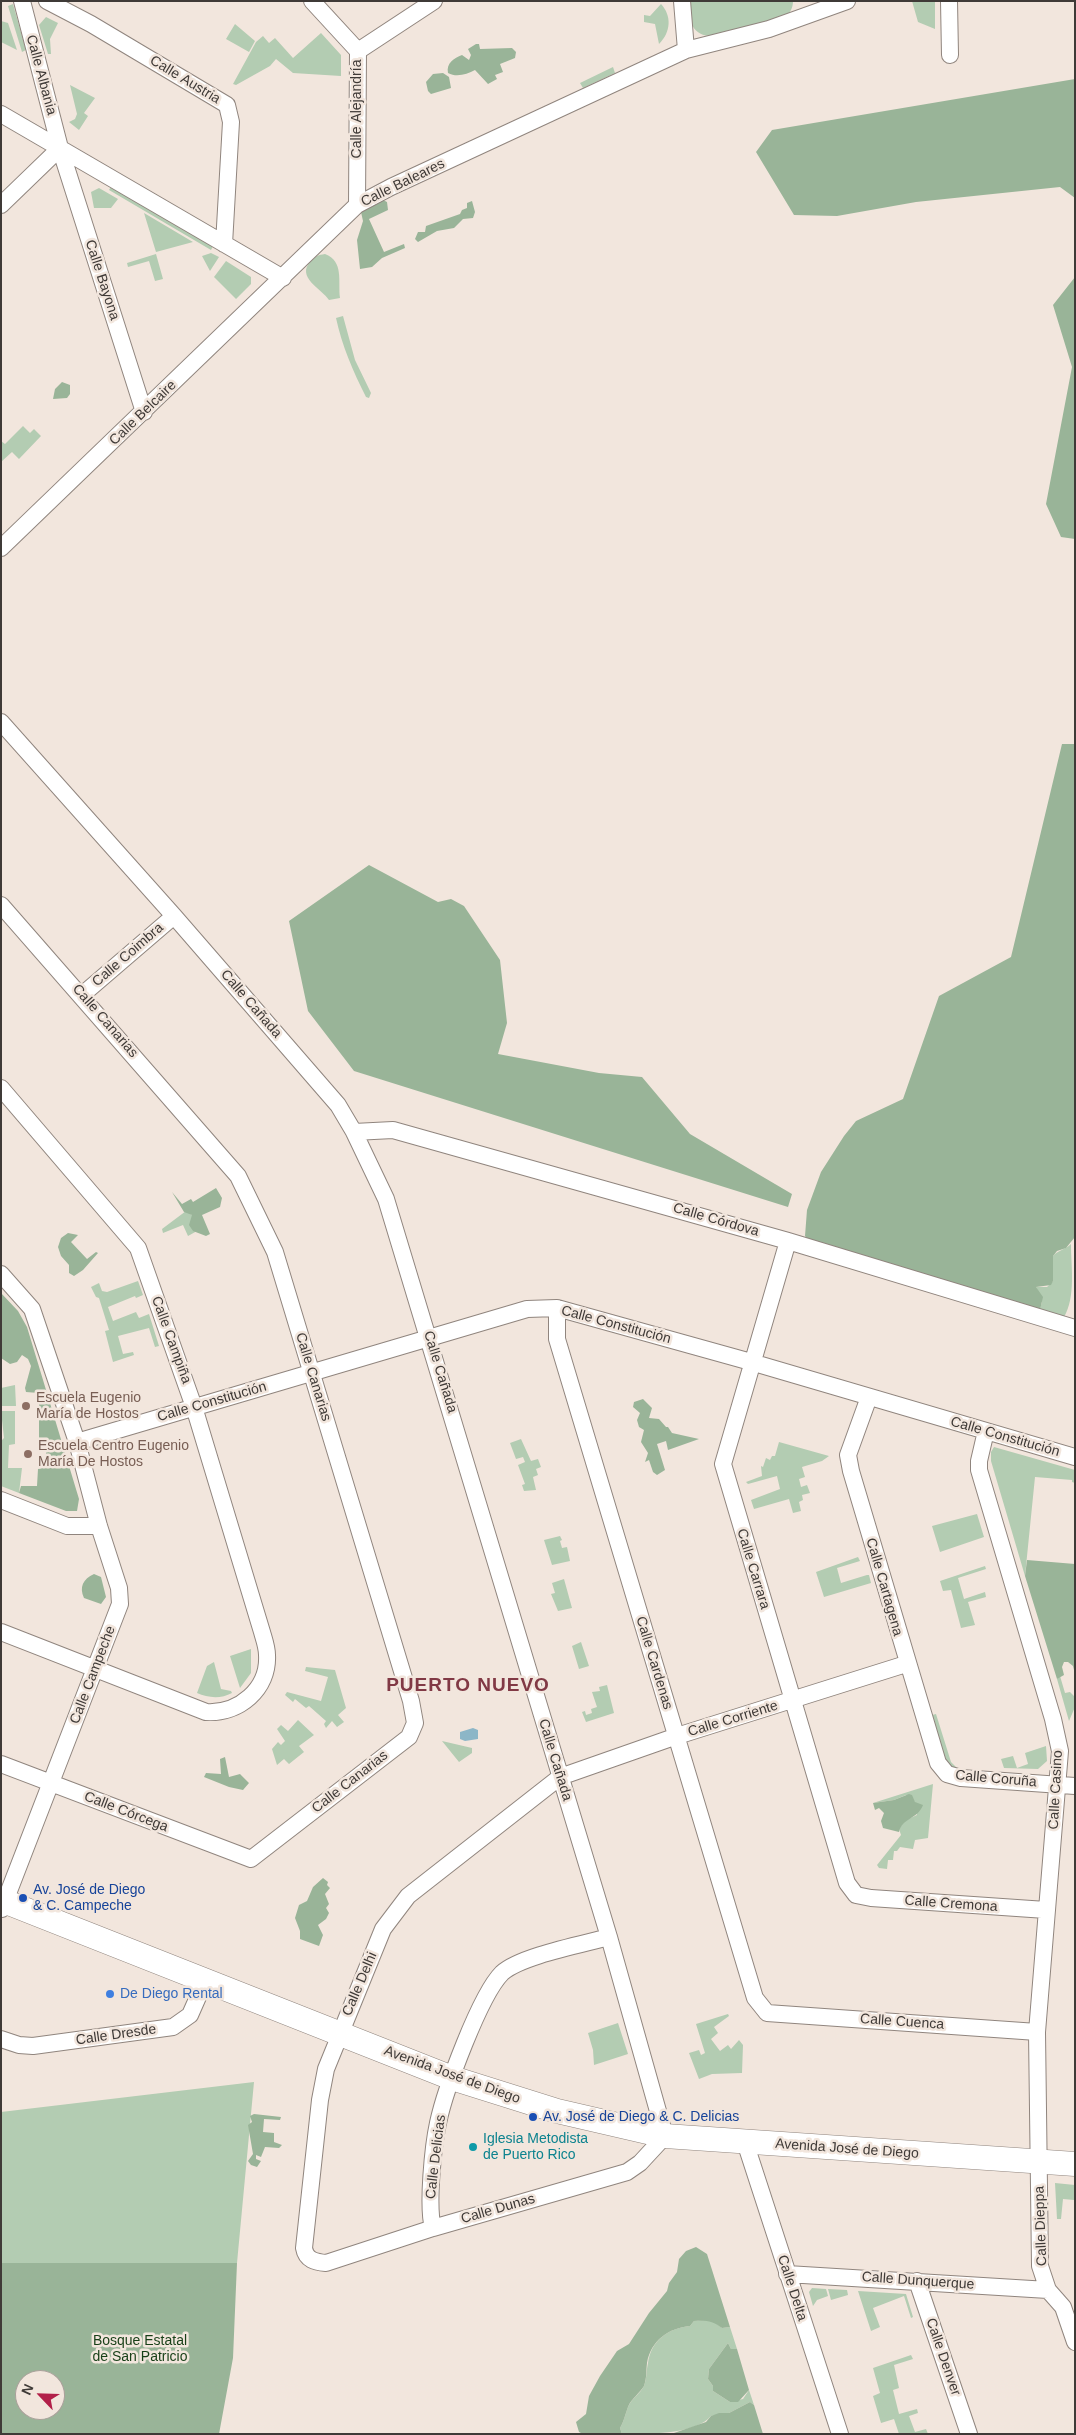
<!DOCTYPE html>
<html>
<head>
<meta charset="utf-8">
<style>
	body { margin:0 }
	#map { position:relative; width:1076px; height:2435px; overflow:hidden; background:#f2e6dd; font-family:Arial,sans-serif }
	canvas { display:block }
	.frame { position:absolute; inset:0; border:2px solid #3f3a37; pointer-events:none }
	.north { position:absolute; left:15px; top:2370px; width:50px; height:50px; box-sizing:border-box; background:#f2e6dd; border:1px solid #aaa19b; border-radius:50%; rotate:294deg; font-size:14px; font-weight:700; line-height:20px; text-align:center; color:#3f3a37 }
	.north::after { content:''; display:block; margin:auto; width:18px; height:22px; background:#b22049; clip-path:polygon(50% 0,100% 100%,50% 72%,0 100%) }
</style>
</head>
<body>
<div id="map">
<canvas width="1076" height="2435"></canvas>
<div class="frame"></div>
<div class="north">N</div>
</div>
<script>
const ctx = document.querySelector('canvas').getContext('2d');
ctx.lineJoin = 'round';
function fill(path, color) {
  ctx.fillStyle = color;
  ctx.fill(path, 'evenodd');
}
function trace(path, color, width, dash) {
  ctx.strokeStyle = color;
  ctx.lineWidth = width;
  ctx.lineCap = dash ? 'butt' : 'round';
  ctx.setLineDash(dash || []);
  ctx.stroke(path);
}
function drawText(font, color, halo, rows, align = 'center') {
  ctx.font = font + ' Arial,sans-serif';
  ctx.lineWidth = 5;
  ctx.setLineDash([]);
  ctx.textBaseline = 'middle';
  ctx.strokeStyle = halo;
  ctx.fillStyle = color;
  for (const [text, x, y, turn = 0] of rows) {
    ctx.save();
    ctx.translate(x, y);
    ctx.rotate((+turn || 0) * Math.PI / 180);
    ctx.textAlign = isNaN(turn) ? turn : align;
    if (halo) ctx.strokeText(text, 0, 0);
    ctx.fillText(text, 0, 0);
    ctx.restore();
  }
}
fill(new Path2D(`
	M 691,1 L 793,1 C 793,8 790,14 784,17 C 778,20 715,36 709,36 C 691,35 686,15 691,1 Z
	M 912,1 L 935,1 L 935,29 L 918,22 Z
	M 13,4 L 26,50 L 22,52 L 8,6 Z
	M 661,4 C 672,16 671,32 659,44 L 655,24 L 644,22 L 644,15 L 650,16 Z
	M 46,17 L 58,23 L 50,39 L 51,54 L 48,54 L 39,25 Z
	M 1,21 L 8,23 L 17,50 L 1,42 Z
	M 235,24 L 255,41 L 249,52 L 226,39 Z
	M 321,33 L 341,55 L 341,76 L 293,73 L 276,59 L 270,66 L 236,85 L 233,84 L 256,42 L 263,36 L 269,43 L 275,38 L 293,58 Z
	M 613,67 L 615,73 L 583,88 L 580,83 Z
	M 70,85 L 95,98 L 84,113 L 88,116 L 79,130 L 69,122 L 75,119 L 77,114 Z
	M 112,185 L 214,244 L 211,250 L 109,190 Z
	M 99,188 L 118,199 L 111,208 L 94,208 L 91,192 Z
	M 144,213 L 193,242 L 156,252 Z
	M 211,253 L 219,257 L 210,271 L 202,256 Z
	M 156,254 L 163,279 L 155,281 L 149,261 L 128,267 L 127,263 Z
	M 325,254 C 344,261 338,281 340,298 L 329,300 C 322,289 295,277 311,261 C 316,256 318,255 325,254 Z
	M 226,261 L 251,277 L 251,284 L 236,299 L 214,277 Z
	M 343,316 L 355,360 L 371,393 L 369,398 L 366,397 C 353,371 342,346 336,318 Z
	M 23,426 L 30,433 L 34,429 L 41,436 L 19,459 L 12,452 L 1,462 L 1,441 L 5,444 Z
	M 186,1211 L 192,1215 L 193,1231 L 197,1231 L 188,1236 L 183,1225 L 163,1233 L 162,1229 Z
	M 1071,1244 C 1071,1266 1076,1297 1064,1317 L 1039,1312 L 1042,1302 L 1036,1287 L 1047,1287 L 1053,1281 L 1053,1256 C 1058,1250 1065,1250 1071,1244 Z
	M 138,1281 L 143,1295 L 136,1298 L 135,1296 L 108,1307 L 113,1321 L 136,1312 L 139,1318 L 149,1314 L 159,1346 L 155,1347 L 149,1328 L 118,1336 L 123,1354 L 133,1352 L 134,1355 L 113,1362 L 105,1331 L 109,1330 L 99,1298 L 96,1297 L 91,1287 L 99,1283 L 102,1291 L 107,1292 Z
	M 15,1385 L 16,1406 L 1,1406 L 1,1388 Z
	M 1,1411 L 15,1411 L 15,1444 L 9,1445 L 8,1468 L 22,1468 L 19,1493 L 1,1486 L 1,1441 L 4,1438 Z
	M 521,1439 L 531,1461 L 538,1459 L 541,1467 L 536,1469 L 538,1475 L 533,1477 L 536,1490 L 524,1491 L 522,1485 L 525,1484 L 518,1465 L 525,1462 L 523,1457 L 516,1459 L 510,1443 Z
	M 779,1442 L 829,1456 L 822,1461 L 802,1467 L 805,1477 L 799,1479 L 801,1487 L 807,1485 L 810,1493 L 802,1495 L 803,1500 L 799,1502 L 801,1511 L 793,1513 L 789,1499 L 754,1509 L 751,1500 L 780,1489 L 777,1476 L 748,1484 L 746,1482 L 762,1476 L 761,1466 L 763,1467 L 766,1458 L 770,1460 L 772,1456 L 775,1456 Z
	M 994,1447 L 1075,1470 L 1075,1483 L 1072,1482 L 1072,1480 L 1035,1477 L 1025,1576 L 991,1461 L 991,1452 Z
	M 977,1514 L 984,1537 L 940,1552 L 932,1526 Z
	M 560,1536 L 562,1540 L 560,1541 L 562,1548 L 567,1547 L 570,1561 L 552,1565 L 544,1540 Z
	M 858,1557 L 860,1561 L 837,1568 L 841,1583 L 867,1575 L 869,1575 L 871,1583 L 824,1597 L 816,1572 Z
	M 985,1566 L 986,1569 L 958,1578 L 964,1599 L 985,1592 L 986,1597 L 968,1602 L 975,1625 L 961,1628 L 951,1590 L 943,1591 L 940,1581 Z
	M 564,1579 L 572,1608 L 558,1611 L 551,1594 L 555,1593 L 552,1583 Z
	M 581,1642 L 589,1666 L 579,1669 L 572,1646 Z
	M 251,1649 L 251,1673 L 240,1688 L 230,1656 Z
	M 214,1662 L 221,1689 L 231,1691 L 232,1693 C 221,1699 208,1698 197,1693 L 207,1666 Z
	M 306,1667 L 335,1670 L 346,1708 L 338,1715 L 344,1722 L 337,1727 L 332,1721 L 326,1728 L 324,1724 L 326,1721 L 309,1706 L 306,1708 L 295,1699 L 293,1702 L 285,1695 L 287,1692 L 321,1701 L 328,1677 L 305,1671 Z
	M 1060,1676 L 1065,1693 L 1070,1692 L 1075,1697 L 1075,1707 L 1069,1721 L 1057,1679 Z
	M 607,1685 L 614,1713 L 586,1722 L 582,1712 L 585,1711 L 586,1715 L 592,1713 L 591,1709 L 597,1707 L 592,1692 L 600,1691 L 599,1687 Z
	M 936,1714 L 951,1762 L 957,1768 L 966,1769 L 966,1773 L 961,1773 L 947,1764 L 932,1715 Z
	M 298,1720 L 314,1735 L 299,1746 L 304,1752 L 289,1764 L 284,1759 L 277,1765 L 272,1749 L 278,1742 L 281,1745 L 285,1741 L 277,1729 L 281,1725 L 288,1731 Z
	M 442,1741 L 472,1748 L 472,1753 L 459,1762 Z
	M 1046,1746 L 1047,1761 L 1038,1769 L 1004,1768 L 1001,1759 L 1013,1756 L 1017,1768 L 1028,1764 L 1025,1753 Z
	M 933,1784 L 928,1838 L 915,1840 L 913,1849 L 900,1847 L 897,1851 L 894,1851 L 893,1860 L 888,1860 L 887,1869 L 879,1868 L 877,1865 L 901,1835 L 899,1829 L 904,1821 L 917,1815 L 915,1802 L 906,1795 L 894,1800 L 873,1803 Z
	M 728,2014 L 729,2016 L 714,2027 L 718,2033 L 711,2039 L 720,2051 L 728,2045 L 731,2049 L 739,2040 L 743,2045 L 742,2073 L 712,2074 L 699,2079 L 689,2053 L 699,2050 L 701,2055 L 705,2053 L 696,2024 Z
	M 618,2023 L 628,2054 L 594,2065 L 593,2050 L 588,2033 Z
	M 254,2082 L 237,2263 L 1,2263 L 1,2112 Z
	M 1055,2183 L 1075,2185 L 1074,2200 L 1063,2199 L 1061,2219 L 1057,2219 Z
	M 812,2288 L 826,2289 L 828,2296 L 817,2300 L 813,2306 L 809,2292 Z
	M 828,2289 L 847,2290 L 848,2295 L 831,2300 Z
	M 858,2291 L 906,2294 L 913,2317 L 911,2318 L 904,2296 L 873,2308 L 880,2327 L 871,2331 Z
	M 704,2320 L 713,2321 L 722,2328 L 730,2327 L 737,2349 L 731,2349 L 728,2343 L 709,2369 L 708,2379 L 713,2386 L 713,2391 L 730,2402 L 743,2399 L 749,2390 L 754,2405 L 750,2402 L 729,2413 L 711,2416 C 695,2435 646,2434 622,2434 L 620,2428 C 624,2421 625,2415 628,2407 C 631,2399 640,2394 644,2386 C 647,2378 646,2372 648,2363 C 651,2340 669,2328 690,2326 L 694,2321 Z
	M 911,2355 L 913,2359 L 894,2365 L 899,2388 L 893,2390 L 899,2414 L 917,2409 L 918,2413 L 909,2416 L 915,2432 L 926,2429 L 928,2434 L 899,2434 L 894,2419 L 881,2423 L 873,2396 L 880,2393 L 873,2368 Z`), '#b3ccb2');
fill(new Path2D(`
	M 476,44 L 479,44 L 480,49 L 512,48 L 516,52 L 515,58 L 500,64 L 503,72 L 495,75 L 497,79 L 488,84 L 475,70 C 467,74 457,78 448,73 C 446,63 454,58 462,55 L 469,60 L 471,55 L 468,49 Z
	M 443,73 L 449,77 L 451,88 L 431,94 L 428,91 L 426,82 L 433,74 Z
	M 1075,79 L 1075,198 L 1060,187 L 916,202 L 837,216 L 794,215 L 756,152 L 772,130 Z
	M 381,199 L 387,202 L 388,210 L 369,219 L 384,252 L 404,244 L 405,248 L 382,258 L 372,267 L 360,269 L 357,240 L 363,221 L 361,212 Z
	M 472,201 L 475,212 L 473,218 L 463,219 L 454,228 L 437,231 L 418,242 L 415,239 L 418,232 L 425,232 L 426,226 L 460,214 L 462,210 L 467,208 L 467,203 Z
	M 1075,277 L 1075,539 L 1061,537 L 1046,504 L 1072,367 L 1053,305 Z
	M 62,382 L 70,385 L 70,394 L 67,398 L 53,399 L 55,389 Z
	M 1062,744 L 1075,744 L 1075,1237 L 1066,1248 L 1057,1251 L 1053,1256 L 1053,1281 L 1051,1285 L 1036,1287 L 1043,1297 L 1040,1310 L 809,1241 L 805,1236 L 807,1210 L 821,1172 L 844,1136 L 856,1121 L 903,1099 L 939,996 L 1011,957 Z
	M 369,865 L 438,902 L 451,899 L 464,906 L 500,960 L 507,1023 L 498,1054 L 599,1073 L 642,1077 L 690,1134 L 792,1194 L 788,1207 L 354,1071 L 308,1011 L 289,921 Z
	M 216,1188 L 222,1198 L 220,1207 L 202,1215 L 210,1234 L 206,1236 L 193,1231 L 189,1225 L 192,1215 L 184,1212 L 172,1192 L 182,1204 L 191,1199 L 193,1202 Z
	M 68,1233 L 78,1235 L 71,1242 L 87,1259 L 96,1252 L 98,1253 L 83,1270 L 74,1276 L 69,1273 L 69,1265 L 61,1256 L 58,1247 L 61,1238 Z
	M 1,1293 L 18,1311 L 27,1327 L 79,1499 L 77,1511 L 66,1511 L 19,1493 L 21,1486 L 37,1486 L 38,1469 L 46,1467 L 46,1451 L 42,1451 L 39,1446 L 39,1393 L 26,1392 L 25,1388 L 31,1366 L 28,1359 L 22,1355 L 17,1362 L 10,1364 L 1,1358 Z
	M 643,1399 L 652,1408 L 649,1418 L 659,1419 L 666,1427 L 668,1427 L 672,1433 L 699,1439 L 668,1450 L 666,1441 L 657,1444 L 665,1470 L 657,1475 L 653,1472 L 649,1460 L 645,1462 L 648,1453 L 641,1442 L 644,1430 L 639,1427 L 637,1420 L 640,1413 L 633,1407 L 634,1402 Z
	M 1027,1560 L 1075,1564 L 1075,1674 L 1073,1666 L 1068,1662 L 1064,1662 L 1062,1667 L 1064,1675 L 1057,1679 L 1025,1576 Z
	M 94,1574 L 101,1577 L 106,1597 L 101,1604 L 84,1598 C 79,1587 83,1579 94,1574 Z
	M 225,1757 L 229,1777 L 240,1774 L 249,1783 L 243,1790 L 229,1787 L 204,1777 L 206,1773 L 221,1774 L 220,1759 Z
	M 909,1794 L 912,1795 L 915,1802 L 923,1805 C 918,1819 902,1818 899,1832 L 883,1828 L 881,1821 L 884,1813 L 879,1808 L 875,1810 L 873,1803 L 894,1800 Z
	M 323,1878 L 328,1882 L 327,1885 L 330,1888 L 325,1894 L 329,1904 L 326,1908 L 329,1913 L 326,1919 L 318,1925 L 323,1935 L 319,1946 L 300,1939 L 300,1931 L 295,1918 L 299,1905 L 307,1901 L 313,1887 Z
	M 254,2114 L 281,2117 L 280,2120 L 264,2119 L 263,2132 L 274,2133 L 274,2142 L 282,2145 L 279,2148 L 265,2147 L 261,2157 L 256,2155 L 256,2159 L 261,2161 L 257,2167 L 251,2165 L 248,2161 L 253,2154 L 248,2125 L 252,2122 L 250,2116 Z
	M 696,2247 L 707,2254 L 730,2327 L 722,2328 C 713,2321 706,2320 694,2321 L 690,2326 C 669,2328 651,2340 647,2363 C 646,2371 647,2377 644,2386 C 640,2393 631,2399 628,2407 C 625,2415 624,2421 620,2428 L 622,2434 L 583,2434 L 579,2432 L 576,2422 L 586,2414 L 589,2396 L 600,2376 L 617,2351 L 629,2344 L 649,2313 L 667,2291 L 669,2283 L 677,2272 L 679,2259 L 686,2251 Z
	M 1,2263 L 237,2263 L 233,2358 L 219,2434 L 1,2434 ZM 25,2380 L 55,2380 L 55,2410 L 25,2410 Z
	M 728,2343 L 731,2349 L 737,2349 L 749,2390 L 738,2402 L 730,2402 L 713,2391 L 713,2386 L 708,2379 L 709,2369 Z
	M 750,2402 L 754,2405 L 763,2434 L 671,2434 L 706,2422 L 711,2416 L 719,2413 L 729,2413 Z`), '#99b498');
fill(new Path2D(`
	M 473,1728 L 478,1730 L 478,1739 L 465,1741 L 460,1739 L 460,1732 Z`), '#8cb6c7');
const minor = new Path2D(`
	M 22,1 L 60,148 L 144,412
	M 47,1 L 91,24 L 227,105 L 231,122 L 224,244
	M 312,1 L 358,51 L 357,205
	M 682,1 L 686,50
	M 949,1 L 950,55
	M 358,51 L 434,1
	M 1,114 L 283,278
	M 1,205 L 60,148
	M 1,548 L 357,205 L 391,187 L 686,50 L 769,29 L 847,1
	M 1,722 L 174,916 L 338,1105 L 354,1132 L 386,1199 L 609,1937 L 665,2136 L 640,2163 L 627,2172 L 433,2228 L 326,2263 C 315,2262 306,2260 304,2248 L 320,2100 L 326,2069 L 383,1929 L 408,1896 L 560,1777 L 677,1736 L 906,1664
	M 1,905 L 238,1176 L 275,1252 L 411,1701 L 415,1723 L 409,1737 L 251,1859 L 1,1764
	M 82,995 L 174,916
	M 1,1088 L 138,1248 L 194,1407 L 262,1632 C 264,1639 267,1647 267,1655 C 269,1689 239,1714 206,1712 L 1,1632
	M 354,1132 L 393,1130 L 788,1241 L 1075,1328
	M 788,1241 L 723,1464 L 847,1883 L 856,1895 L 871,1898 L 1046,1910
	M 1,1274 L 32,1309 L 77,1442 L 99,1526 L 119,1588 L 120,1604 L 2,1909
	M 557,1308 L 557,1339 L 755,1998 L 767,2013 L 1037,2032
	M 869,1397 L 848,1455 L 851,1471 L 938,1763 L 947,1774 L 961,1778 L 1075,1786
	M 986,1431 L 979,1461 L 979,1470 L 1053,1719 L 1060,1751 L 1037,2032 L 1040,2266 L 1048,2290 L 1063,2307 L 1075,2342
	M 77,1442 L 527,1309 L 557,1308 L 751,1362 L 1075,1457
	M 1,1500 L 67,1526 L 99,1526
	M 1,2039 L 19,2045 L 33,2046 L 173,2027 L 190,2015 L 205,1981
	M 745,2142 L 840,2434
	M 433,2228 C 427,2206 433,2146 438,2123 C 445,2090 480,1995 502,1973 C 520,1956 584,1944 609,1937
	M 787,2274 L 1048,2290
	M 917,2281 L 969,2434`);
const secondary = new Path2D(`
	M 1,1900 L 452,2078 L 557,2111 L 665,2136 L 1075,2164`);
trace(minor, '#90857e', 18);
trace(secondary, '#90857e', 25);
trace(minor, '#fff', 16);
trace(secondary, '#fff', 24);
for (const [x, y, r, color] of [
	[26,1406,5,"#8d6e63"],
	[28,1454,5,"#8d6e63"],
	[23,1898,5,"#1a4fb4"],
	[110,1994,5,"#3f7fe0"],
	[533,2117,5,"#1a4fb4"],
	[473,2147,5,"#0f9aa8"]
]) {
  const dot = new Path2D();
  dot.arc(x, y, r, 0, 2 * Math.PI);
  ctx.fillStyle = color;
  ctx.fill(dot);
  trace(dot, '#f2e6dd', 2);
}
drawText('14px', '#3f3a37', '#f2e6dd', [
	["Calle Albania",41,75,75],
	["Calle Austria",185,80,31],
	["Calle Alejandría",357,109,-90],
	["Calle Baleares",403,183,-26],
	["Calle Bayona",102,280,72],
	["Calle Belcaire",143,413,-44],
	["Calle Coimbra",128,955,-41],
	["Calle Cañada",251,1004,49],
	["Calle Canarias",105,1021,49],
	["Calle Córdova",716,1220,16],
	["Calle Constitución",616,1325,15],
	["Calle Campiña",171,1340,70],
	["Calle Cañada",440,1372,73],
	["Calle Canarias",313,1377,73],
	["Calle Constitución",212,1402,-16],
	["Calle Constitución",1005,1437,16],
	["Calle Carrara",753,1569,73],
	["Calle Cartagena",884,1587,74],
	["Calle Cardenas",654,1663,73],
	["Calle Campeche",93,1675,-69],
	["Calle Corriente",733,1719,-17],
	["Calle Cañada",555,1760,73],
	["Calle Coruña",996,1779,5],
	["Calle Canarias",350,1782,-38],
	["Calle Casino",1056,1790,-87],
	["Calle Córcega",126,1812,21],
	["Calle Cremona",951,1904,4],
	["Calle Delhi",360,1984,-67],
	["Calle Cuenca",902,2022,4],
	["Calle Dresde",116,2035,-8],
	["Avenida José de Diego",452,2075,20],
	["Avenida José de Diego",847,2149,4],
	["Calle Delicias",436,2157,-83],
	["Calle Dunas",498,2209,-16],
	["Calle Dieppa",1041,2226,-92],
	["Calle Dunquerque",918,2281,4],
	["Calle Delta",792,2288,72],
	["Calle Denver",943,2357,71]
]);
drawText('14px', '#785e54', '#f2e6dd', [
	["Escuela Eugenio",36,1398],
	["María de Hostos",36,1414],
	["Escuela Centro Eugenio",38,1446],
	["María De Hostos",38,1462]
], 'left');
drawText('14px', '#164399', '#f2e6dd', [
	["Av. José de Diego",33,1890],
	["& C. Campeche",33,1906],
	["Av. José de Diego & C. Delicias",543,2117]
], 'left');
drawText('14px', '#366cbe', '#f2e6dd', [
	["De Diego Rental",120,1994]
], 'left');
drawText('14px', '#0d838f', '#f2e6dd', [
	["Iglesia Metodista",483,2139],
	["de Puerto Rico",483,2155]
], 'left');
drawText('14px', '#173f17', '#f2e6dd', [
	["Bosque Estatal",140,2341],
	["de San Patricio",140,2357]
]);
ctx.letterSpacing = '1px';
drawText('bold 19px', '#813945', '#f2e6dd', [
	["PUERTO NUEVO",468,1686]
]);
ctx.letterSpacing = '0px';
</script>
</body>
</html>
